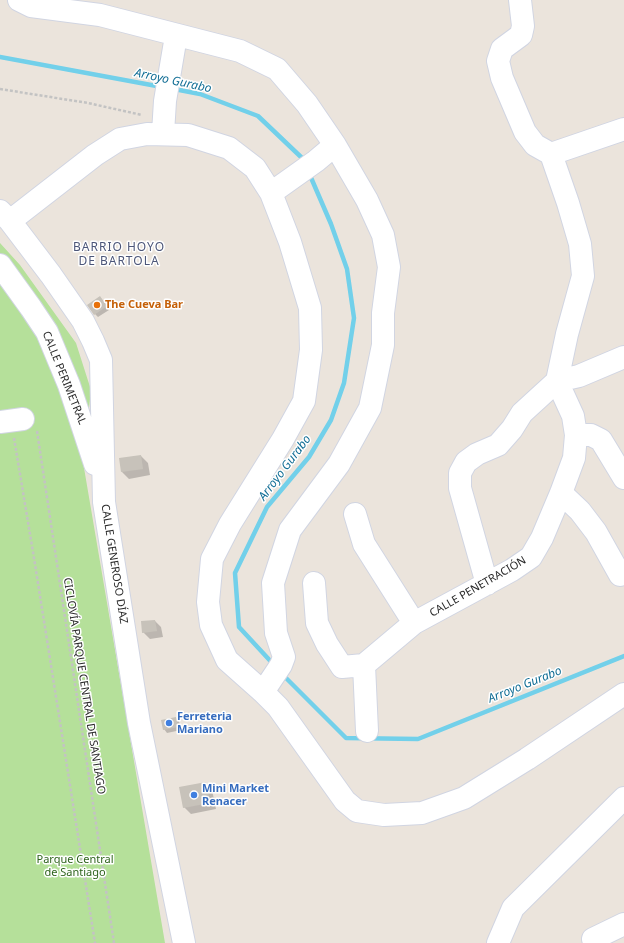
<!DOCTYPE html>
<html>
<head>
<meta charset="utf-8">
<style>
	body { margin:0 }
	canvas { display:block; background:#ebe4dc }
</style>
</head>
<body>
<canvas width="624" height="943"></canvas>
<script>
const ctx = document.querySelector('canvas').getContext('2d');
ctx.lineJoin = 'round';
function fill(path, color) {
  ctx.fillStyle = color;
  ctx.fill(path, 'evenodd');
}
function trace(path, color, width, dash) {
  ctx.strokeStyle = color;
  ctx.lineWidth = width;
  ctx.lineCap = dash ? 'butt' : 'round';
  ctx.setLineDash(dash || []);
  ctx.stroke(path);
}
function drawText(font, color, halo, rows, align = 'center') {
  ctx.font = font + ' "Noto Sans",sans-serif';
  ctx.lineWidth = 3;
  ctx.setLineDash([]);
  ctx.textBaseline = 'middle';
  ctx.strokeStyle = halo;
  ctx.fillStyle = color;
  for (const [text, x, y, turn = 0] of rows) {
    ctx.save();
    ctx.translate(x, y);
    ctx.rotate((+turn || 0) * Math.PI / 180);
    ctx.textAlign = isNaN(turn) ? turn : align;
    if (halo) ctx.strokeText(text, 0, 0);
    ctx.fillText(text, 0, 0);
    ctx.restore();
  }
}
fill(new Path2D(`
	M 0,243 L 20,265 L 76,343 L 91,390 L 83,462 L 165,943 L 0,943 Z`), '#b5e09a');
fill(new Path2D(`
	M 100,297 L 109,310 L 98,317 L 95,314 Z
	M 141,456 L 148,463 L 150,475 L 129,479 L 122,472 L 120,459 Z
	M 155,621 L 161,627 L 163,637 L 150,639 L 143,632 Z
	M 176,718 L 179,721 L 181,730 L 167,733 L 164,729 Z
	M 205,783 L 212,790 L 216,809 L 191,814 L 184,807 Z`), '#0003');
trace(new Path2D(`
	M 0,57 L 162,87
	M 174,89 L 200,94 L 258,116 L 301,157 L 304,163
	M 275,666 L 239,627 L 235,573 L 267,507 L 309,457 L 331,420 L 344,383 L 354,318 L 347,269 L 331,224 L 309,173
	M 282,674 L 346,738 L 418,739 L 624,656`), '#72d0ea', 4.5);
fill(new Path2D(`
	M 100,296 L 107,306 L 94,315 L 87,305 Z
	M 141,455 L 143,469 L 121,472 L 119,458 Z
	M 155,620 L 157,631 L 142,633 L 141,621 Z
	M 176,717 L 178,727 L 163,730 L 161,720 Z
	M 206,782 L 210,803 L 183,808 L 179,787 Z`), '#c7c2ba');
const minor = new Path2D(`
	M 19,0 L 31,6 L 100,15 L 240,51 L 277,69 L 307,104 L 335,145 L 367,200 L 383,235 L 389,267 L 383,313 L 383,345 L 370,408 L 339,464 L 290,530 L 273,583 L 276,633 L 284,657 L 281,665 L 263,692
	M 163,133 L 165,101 L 176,36
	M 551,154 L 624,129
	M 271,193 L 316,161 L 335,145
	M 0,211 L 10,221 L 51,275 L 83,321 L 93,341 L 101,360 L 104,502 L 139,723 L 184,943
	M 10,221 L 95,155 L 120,139 L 147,134 L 188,135 L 229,148 L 255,168 L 271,193 L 290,242 L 310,308 L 311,350 L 304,401 L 283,439 L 230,524 L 212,559 L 208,602 L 211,625 L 227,660 L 263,692 L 278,707 L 345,801 L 357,811 L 384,815 L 422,813 L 464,798 L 527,759 L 624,694
	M 0,265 L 31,308 L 47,332 L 69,385 L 95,464
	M 0,422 L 23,419
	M 576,435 L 591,435 L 601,440 L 624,478
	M 561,493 L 580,511 L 596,532 L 620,575
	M 355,514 L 364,544 L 414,623
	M 314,583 L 317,623 L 327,644 L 342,667 L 364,665 L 367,731
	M 487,584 L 460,488 L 460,473 L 466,462 L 477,454 L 498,445 L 512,429 L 522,413 L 557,381 L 579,376 L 624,357
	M 364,665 L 414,623 L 512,570 L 531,557 L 542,538 L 561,493 L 574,458 L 576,435 L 573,416 L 557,381 L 567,334 L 583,276 L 580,244 L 568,203 L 551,154 L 535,145 L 525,132 L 502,78 L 498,61 L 502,49 L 521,35 L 523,26 L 520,0
	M 593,939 L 624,924
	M 498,943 L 513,908 L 624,798`);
trace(minor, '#d1d5e2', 24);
trace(new Path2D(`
	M 0,89 L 88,103 L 142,115
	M 37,431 L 114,943
	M 14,438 L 34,558 L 95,943`), '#c3c3c3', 2.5, [3, 2]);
trace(minor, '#fff', 22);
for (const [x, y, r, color] of [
	[97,305,4,"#e8710a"],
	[169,723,4,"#3f7fe0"],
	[194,795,4,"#3f7fe0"]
]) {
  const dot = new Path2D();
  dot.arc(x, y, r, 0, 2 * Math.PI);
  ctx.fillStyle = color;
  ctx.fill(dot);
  trace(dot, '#fff', 1.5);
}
drawText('bold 11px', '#c56008', '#fff', [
	["The Cueva Bar",105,305]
], 'left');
drawText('11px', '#2a2a2a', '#fff', [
	["CALLE PERIMETRAL",64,378,68],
	["CALLE GENEROSO DÍAZ",114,564,81],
	["CALLE PENETRACIÓN",478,587,-30],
	["CICLOVÍA PARQUE CENTRAL DE SANTIAGO",84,686,81]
]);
drawText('bold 11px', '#366cbe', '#fff', [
	["Ferreteria",177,717],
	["Mariano",177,730],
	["Mini Market",202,789],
	["Renacer",202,802]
], 'left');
drawText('11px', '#2e641c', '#fff', [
	["Parque Central",75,860],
	["de Santiago",75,873]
]);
drawText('italic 12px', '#126e95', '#fff', [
	["Arroyo Gurabo",173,81,12],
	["Arroyo Gurabo",285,468,-53],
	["Arroyo Gurabo",525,685,-22]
]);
ctx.letterSpacing = '1px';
drawText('12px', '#4c5679', '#fff', [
	["BARRIO HOYO",119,248],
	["DE BARTOLA",119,262]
]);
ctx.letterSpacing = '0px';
</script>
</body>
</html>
